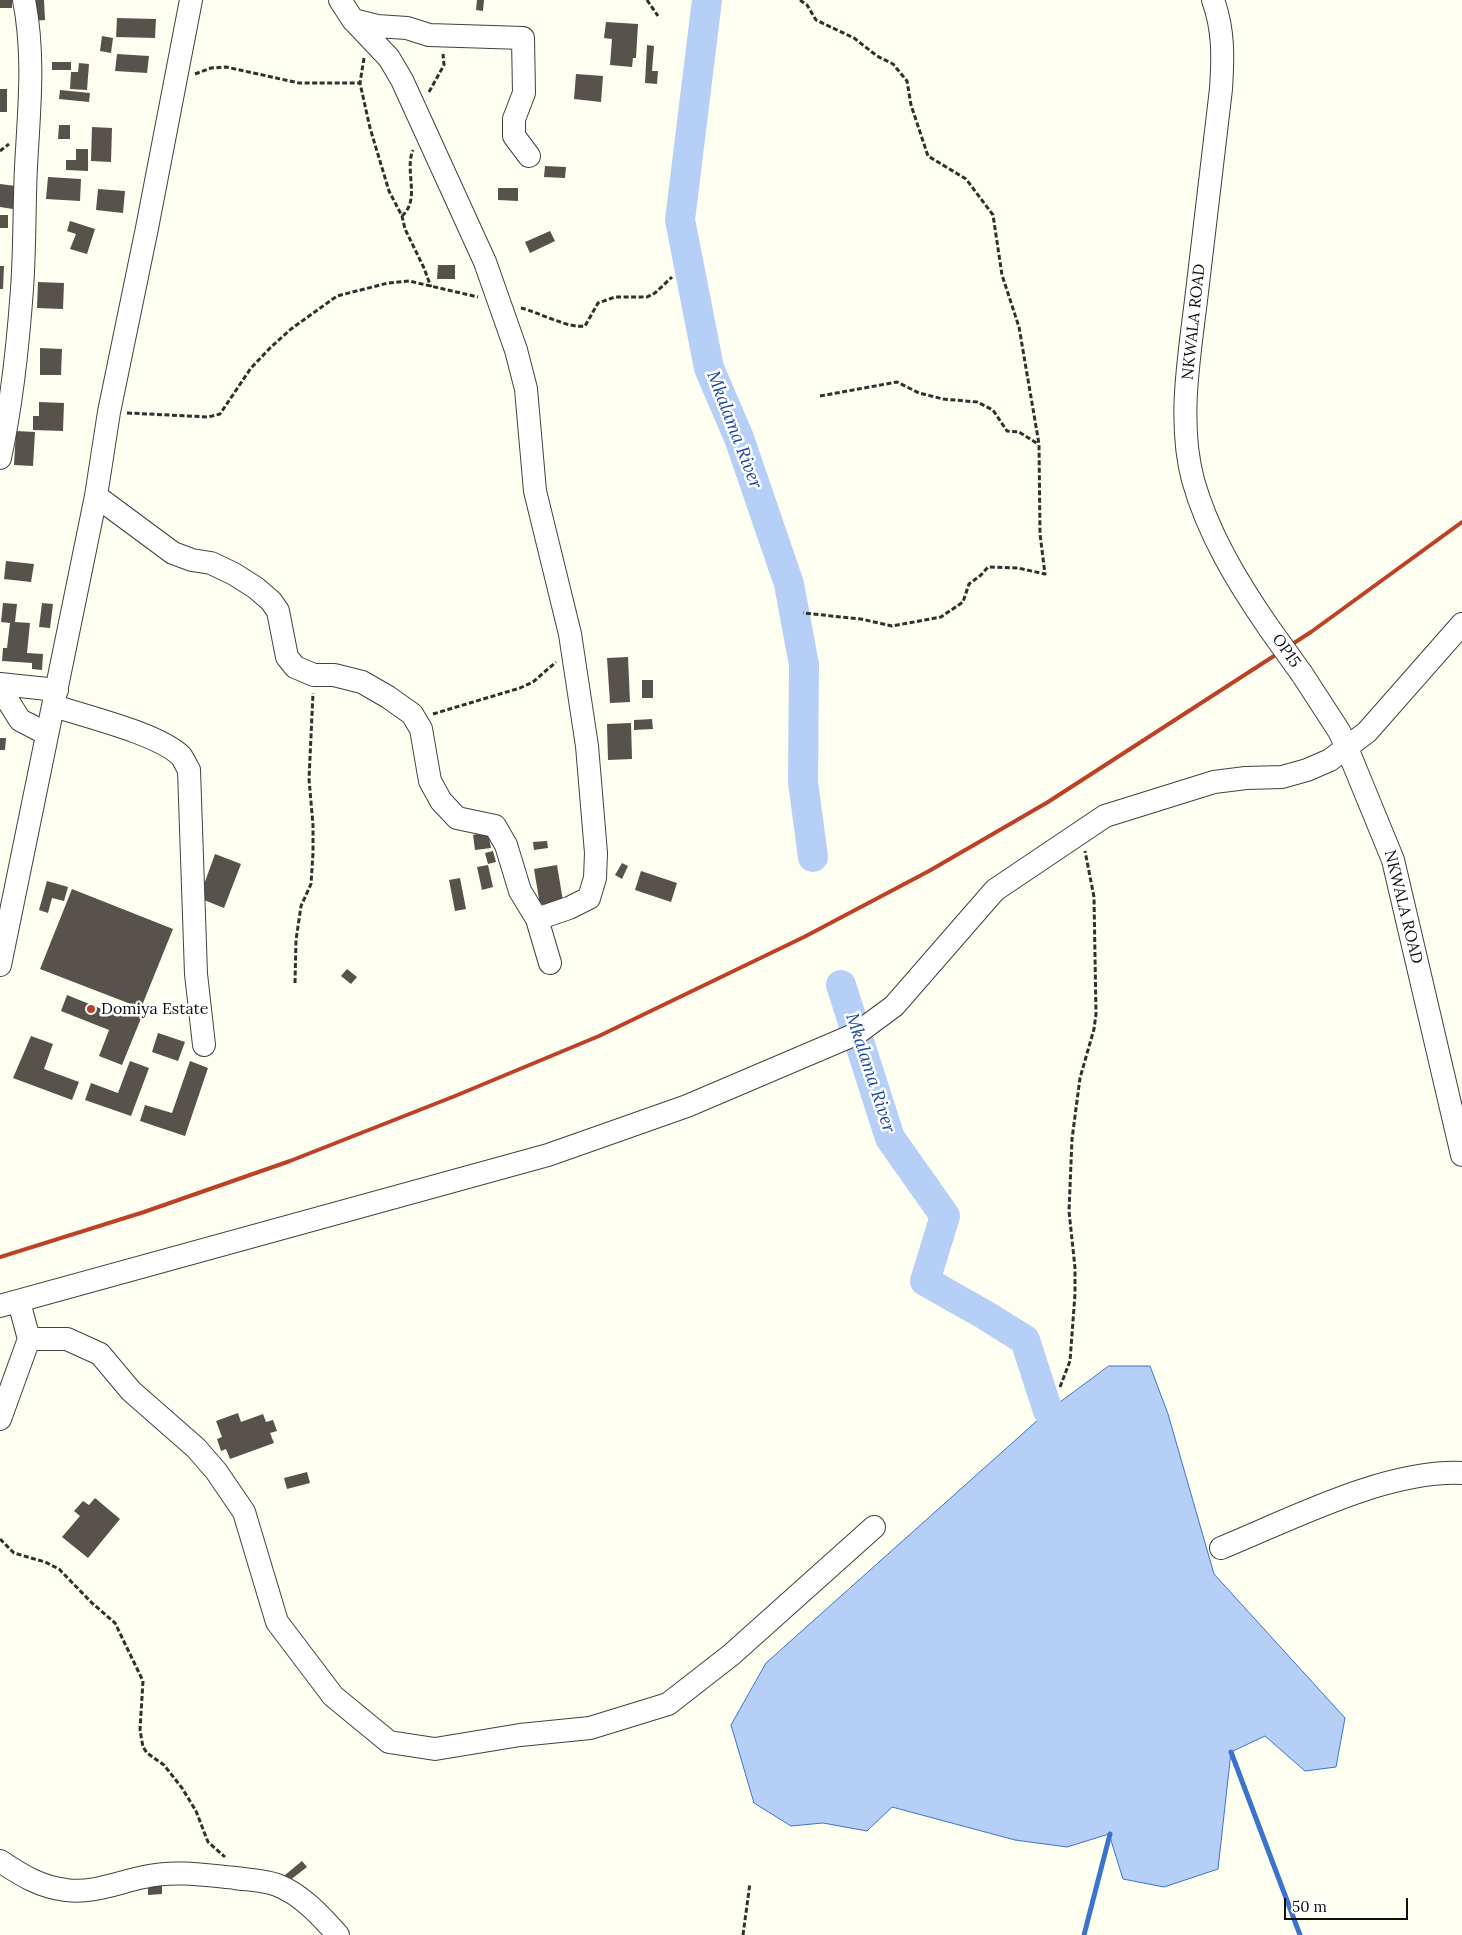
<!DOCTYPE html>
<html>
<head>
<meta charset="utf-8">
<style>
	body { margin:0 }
	#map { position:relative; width:1462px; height:1935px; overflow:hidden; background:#fefff0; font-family:Lora,serif }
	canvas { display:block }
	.scale { position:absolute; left:1284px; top:1898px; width:124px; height:22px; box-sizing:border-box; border:2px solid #0e0e0e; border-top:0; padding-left:6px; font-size:15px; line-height:18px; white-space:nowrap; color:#0e0e0e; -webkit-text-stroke:4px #fff; paint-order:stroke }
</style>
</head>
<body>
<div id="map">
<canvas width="1462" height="1935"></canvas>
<div class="scale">50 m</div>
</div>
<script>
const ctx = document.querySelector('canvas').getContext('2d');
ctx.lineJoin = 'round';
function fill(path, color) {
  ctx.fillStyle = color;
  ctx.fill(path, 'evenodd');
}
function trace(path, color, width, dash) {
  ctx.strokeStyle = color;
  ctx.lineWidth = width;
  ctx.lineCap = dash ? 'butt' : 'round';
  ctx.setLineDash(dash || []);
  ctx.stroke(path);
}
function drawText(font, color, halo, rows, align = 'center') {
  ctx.font = font + ' Lora,serif';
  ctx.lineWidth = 5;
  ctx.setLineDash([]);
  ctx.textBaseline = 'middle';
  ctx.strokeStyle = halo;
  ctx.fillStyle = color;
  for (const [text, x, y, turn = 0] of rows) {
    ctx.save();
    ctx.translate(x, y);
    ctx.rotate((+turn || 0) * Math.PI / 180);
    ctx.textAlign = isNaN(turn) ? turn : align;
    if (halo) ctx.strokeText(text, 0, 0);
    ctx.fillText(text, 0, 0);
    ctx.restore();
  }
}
const water = new Path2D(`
	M 1109,1366 L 1150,1366 L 1168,1414 L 1214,1574 L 1345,1718 L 1336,1767 L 1305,1771 L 1265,1736 L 1231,1752 L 1218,1869 L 1164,1887 L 1123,1879 L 1109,1834 L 1067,1847 L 1015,1840 L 892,1807 L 867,1831 L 823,1823 L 791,1826 L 754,1803 L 731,1725 L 766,1663 L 1048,1411 Z`);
fill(water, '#b5cff6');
trace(water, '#3c73cc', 1);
trace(new Path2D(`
	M 1231,1752 L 1300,1935
	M 1084,1935 L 1110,1834`), '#3c73cc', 5);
trace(new Path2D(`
	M 707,0 L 680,220 L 709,368 L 739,438 L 789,584 L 804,665 L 803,782 L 813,857
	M 841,985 L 890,1138 L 945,1216 L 925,1281 L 985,1315 L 1025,1340 L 1048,1411`), '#b5cff6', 30);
fill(new Path2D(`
	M 0,0 L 12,0 L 12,8 L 0,8 Z
	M 31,0 L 44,0 L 45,20 L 31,21 Z
	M 477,0 L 484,0 L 483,11 L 476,10 Z
	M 117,18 L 156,19 L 155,38 L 116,37 Z
	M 606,22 L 638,24 L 636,58 L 633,58 L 632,67 L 610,65 L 612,39 L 604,38 Z
	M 102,36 L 113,38 L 111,53 L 100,51 Z
	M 647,45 L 654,46 L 652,71 L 658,71 L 657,84 L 645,83 Z
	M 117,54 L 149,56 L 147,73 L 115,71 Z
	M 52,62 L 71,62 L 71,70 L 52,70 Z
	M 79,63 L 89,64 L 87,90 L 70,89 L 71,72 L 78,72 Z
	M 576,74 L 603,76 L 601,102 L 574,99 Z
	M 0,89 L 7,89 L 7,112 L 0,112 Z
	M 60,90 L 90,93 L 89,102 L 59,99 Z
	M 59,125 L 70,125 L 70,139 L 58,139 Z
	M 92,127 L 112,128 L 111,162 L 91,161 Z
	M 76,149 L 88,149 L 88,171 L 66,170 L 66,160 L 76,160 Z
	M 545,166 L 566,167 L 565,178 L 544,177 Z
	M 48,177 L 81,179 L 80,201 L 46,199 Z
	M 0,184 L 16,186 L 13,209 L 0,207 Z
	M 498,188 L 518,188 L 518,201 L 498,200 Z
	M 98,189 L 125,191 L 123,213 L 96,210 Z
	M 0,215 L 8,215 L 8,228 L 0,228 Z
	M 70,221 L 95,229 L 87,254 L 70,249 L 76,234 L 67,231 Z
	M 550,231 L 555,241 L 530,253 L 525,242 Z
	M 438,265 L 455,265 L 455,279 L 437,279 Z
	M 0,266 L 4,266 L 3,289 L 0,289 Z
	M 38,282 L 64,283 L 63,309 L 37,308 Z
	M 40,348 L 62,349 L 61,375 L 40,375 Z
	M 39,402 L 64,403 L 63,431 L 33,430 L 33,416 L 39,416 Z
	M 16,431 L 35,432 L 33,466 L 14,465 Z
	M 6,561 L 34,564 L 31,582 L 4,579 Z
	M 3,603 L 17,604 L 15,622 L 30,623 L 27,653 L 43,654 L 42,670 L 32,669 L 32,663 L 2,661 L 3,648 L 7,648 L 10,623 L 1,622 Z
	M 42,603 L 53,604 L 50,628 L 39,627 Z
	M 628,657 L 630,702 L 610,703 L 607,658 Z
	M 642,680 L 653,680 L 653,698 L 642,698 Z
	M 652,719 L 653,729 L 634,730 L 634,720 Z
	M 631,723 L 632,759 L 608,760 L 607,724 Z
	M 0,738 L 6,738 L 5,750 L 0,750 Z
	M 488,832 L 491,848 L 475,850 L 473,835 Z
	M 547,841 L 548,848 L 534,850 L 533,842 Z
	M 493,851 L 496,862 L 488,864 L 485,853 Z
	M 215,854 L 241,864 L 224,908 L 199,898 Z
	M 622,863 L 628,866 L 622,879 L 615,875 Z
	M 488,865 L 493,887 L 482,890 L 477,867 Z
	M 557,865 L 563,901 L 540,905 L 534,869 Z
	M 641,871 L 677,883 L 671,902 L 635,890 Z
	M 460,878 L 466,909 L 455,911 L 449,880 Z
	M 47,881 L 68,887 L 64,901 L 52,898 L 48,913 L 39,910 Z
	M 72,889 L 173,929 L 141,1008 L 40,969 Z
	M 347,969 L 357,977 L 351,984 L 341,976 Z
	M 67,995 L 114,1014 L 117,1006 L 142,1016 L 122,1065 L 99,1056 L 109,1030 L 61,1011 Z
	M 158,1033 L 185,1042 L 178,1061 L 152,1052 Z
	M 31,1036 L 53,1044 L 44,1069 L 79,1082 L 72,1100 L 13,1078 Z
	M 130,1061 L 149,1068 L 131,1116 L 85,1100 L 91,1083 L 118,1093 Z
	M 190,1061 L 208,1068 L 185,1136 L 140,1121 L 145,1105 L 172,1113 Z
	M 238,1413 L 241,1422 L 263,1414 L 266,1422 L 273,1420 L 277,1431 L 270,1433 L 274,1443 L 230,1459 L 226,1449 L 221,1451 L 217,1439 L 222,1437 L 216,1421 Z
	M 307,1472 L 310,1483 L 287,1489 L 284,1478 Z
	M 95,1498 L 120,1519 L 88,1558 L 62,1537 L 80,1516 L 74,1511 L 83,1501 L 89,1505 Z
	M 302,1861 L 307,1867 L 289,1881 L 285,1875 Z
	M 162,1883 L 162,1894 L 148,1895 L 148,1884 Z`), '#57524b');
const minor = new Path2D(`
	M 340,0 L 353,20 L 389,58 L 402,80 L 485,262 L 516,350 L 526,389 L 535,491 L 570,634 L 587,746 L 596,853 L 595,878 L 589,898 L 569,908 L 537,919
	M 1213,0 C 1224,30 1223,58 1221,89 C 1213,157 1205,224 1197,292 C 1190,353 1177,420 1193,480 C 1208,534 1238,583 1269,628
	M 353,20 L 377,26 L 407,28 L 429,35 L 523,38 L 524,93 L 514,119 L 514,136 L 529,156
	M 0,458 C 12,403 18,345 22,289 C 25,248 24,207 26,167 C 29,110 35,56 24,0
	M 96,496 L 173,553 L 192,560 L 211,563 L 234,574 L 256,588 L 271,601 L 278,611 L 287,657 L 295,667 L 314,675 L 334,675 L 362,682 L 388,697 L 412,714 L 421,729 L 430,781 L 441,801 L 457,818 L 495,826 L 506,845 L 520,891 L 537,919 L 550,963
	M 1302,674 L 1339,731 L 1347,748 L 1393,860 L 1462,1155
	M 0,684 L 57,690
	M 0,688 L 20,720 L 47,734
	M 54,706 C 85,716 159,734 181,756 C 184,760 186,765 189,770 L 196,974 L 204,1045
	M 0,965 L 96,496 L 109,412 L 147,228 L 191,0
	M 0,1306 L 548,1155 L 687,1106 L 856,1034 L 894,1006 L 995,890 L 1105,816 L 1214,782 L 1246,778 L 1282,777 L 1307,770 L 1330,760 L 1367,732 L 1462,624
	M 29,1339 L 67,1339 L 100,1354 L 131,1391 L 196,1448 L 216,1471 L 244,1512 L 277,1622 L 333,1696 L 389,1742 L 435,1749 L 520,1735 L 590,1728 L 668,1704 L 731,1655 L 874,1527
	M 0,1419 L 29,1339 L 19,1302
	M 1221,1548 C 1292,1519 1385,1470 1462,1473
	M 0,1861 C 21,1875 40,1887 66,1890 C 92,1894 119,1882 144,1877 C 174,1870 205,1875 235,1878 C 249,1880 264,1880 277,1885 C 301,1894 321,1916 338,1935`);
trace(minor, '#414141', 24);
trace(new Path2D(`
	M 647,0 L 658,16
	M 800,0 L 807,5 L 816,20 L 854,38 L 877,56 L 893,64 L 907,81 L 911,105 L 928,156 L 966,179 L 993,215 L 1002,275 L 1019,327 L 1039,444 L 1040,534 L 1045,574 L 1018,568 L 988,567 L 981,575 L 969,584 L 963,602 L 941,617 L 892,626 L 861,619 L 803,613
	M 364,58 L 360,83 L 370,128 L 389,191 L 402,216 L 405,229 L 424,268 L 431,287
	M 195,74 L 211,68 L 226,67 L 299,83 L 360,83
	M 429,92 L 444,65 L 443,54
	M 0,151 L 9,144
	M 402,216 C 421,199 404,171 413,150
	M 521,308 C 538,312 569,329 585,326 L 598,303 L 615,297 L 647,297 L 655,293 L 672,277
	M 820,396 L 897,382 L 919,393 L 943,399 L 977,402 L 993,410 L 1007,431 L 1019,432 L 1038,444
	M 127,413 L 208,417 L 220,414 L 251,368 L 271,347 L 291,329 L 337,296 L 388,283 L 409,281 L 478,297
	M 433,714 L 520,688 L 533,682 L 556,662
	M 295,983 L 296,940 L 301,906 L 311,884 L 313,853 L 313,825 L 309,779 L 313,693
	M 1060,1387 L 1070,1361 L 1075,1294 L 1075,1268 L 1069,1211 L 1072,1139 L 1080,1078 L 1094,1029 L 1096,1014 L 1094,897 L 1085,851
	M 0,1539 L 14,1553 L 45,1562 L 59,1569 L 92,1603 L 115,1623 L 143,1681 L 140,1730 L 143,1747 L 147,1753 L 164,1765 L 182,1788 L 196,1811 L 208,1842 L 225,1857
	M 743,1935 L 750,1883`), '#303030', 3, [5, 2.5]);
trace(minor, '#fff', 22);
trace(new Path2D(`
	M 0,1257 L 144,1212 L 290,1161 L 455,1096 L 599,1036 L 804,937 L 929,871 L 1048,802 L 1311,632 L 1462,522`), '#bd4127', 4);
const minorBridge = new Path2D(`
	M 1269,628 L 1302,674`);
trace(minorBridge, '#414141', 24, []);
trace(minorBridge, '#fff', 22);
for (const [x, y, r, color] of [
	[91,1009,5,"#bd4127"]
]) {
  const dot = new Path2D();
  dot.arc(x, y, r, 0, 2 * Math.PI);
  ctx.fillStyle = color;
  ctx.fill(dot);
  trace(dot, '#fff', 2);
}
drawText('16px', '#0e0e0e', '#fff', [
	["NKWALA ROAD",1194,322,-84],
	["OP15",1286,651,55],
	["NKWALA ROAD",1403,907,76]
]);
drawText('16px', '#0e0e0e', '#fff', [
	["Domiya Estate",101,1009]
], 'left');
drawText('italic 18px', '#18469f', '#fff', [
	["Mkalama River",734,430,69],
	["Mkalama River",870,1073,72]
]);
</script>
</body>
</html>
